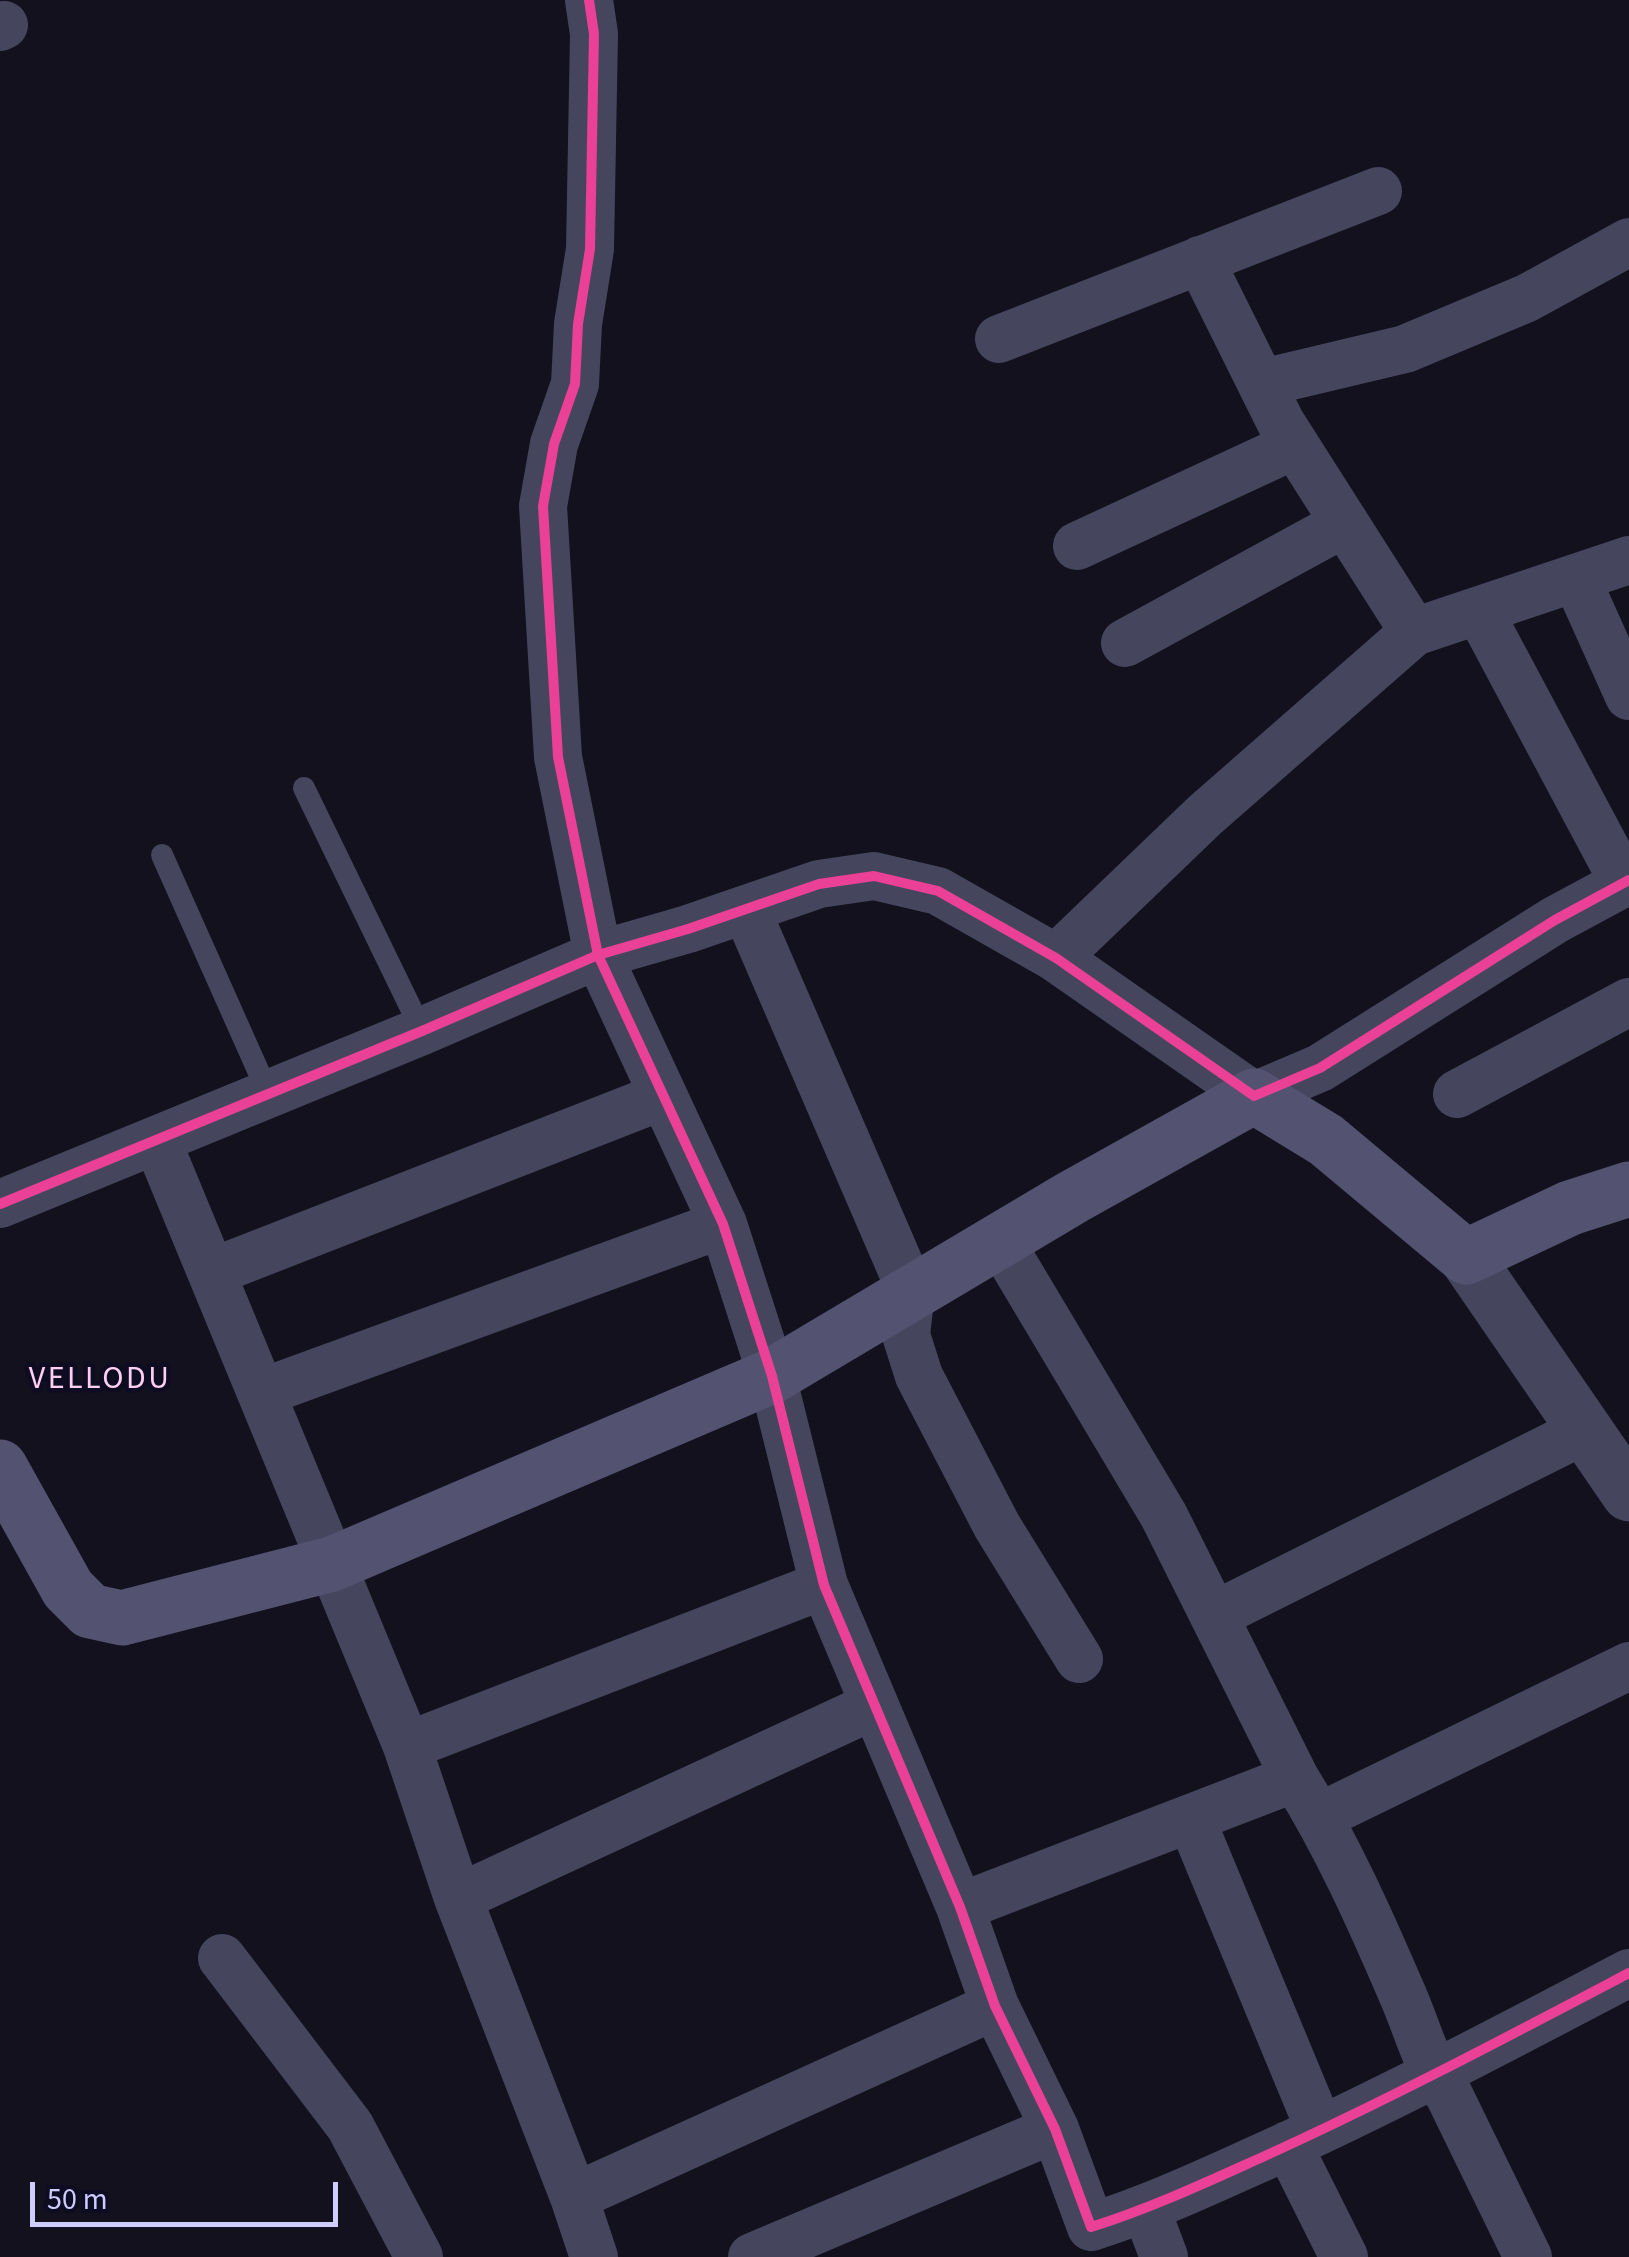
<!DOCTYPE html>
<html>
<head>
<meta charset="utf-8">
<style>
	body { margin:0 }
	#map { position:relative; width:1629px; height:2257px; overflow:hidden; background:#12111d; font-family:"Source Sans 3",sans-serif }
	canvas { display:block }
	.scale { position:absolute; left:30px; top:2182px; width:308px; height:45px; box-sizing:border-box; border:5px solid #cfcdff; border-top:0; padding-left:12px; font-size:30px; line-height:35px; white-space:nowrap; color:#cfcdff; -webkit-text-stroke:8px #0e0c22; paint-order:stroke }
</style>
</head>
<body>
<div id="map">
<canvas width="1629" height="2257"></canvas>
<div class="scale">50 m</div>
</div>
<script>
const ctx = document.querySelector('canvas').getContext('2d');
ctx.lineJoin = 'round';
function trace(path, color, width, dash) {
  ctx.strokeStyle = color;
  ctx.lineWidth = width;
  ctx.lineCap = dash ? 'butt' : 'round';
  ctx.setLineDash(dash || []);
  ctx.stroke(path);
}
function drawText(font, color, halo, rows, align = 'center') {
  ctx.font = font + ' "Source Sans 3",sans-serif';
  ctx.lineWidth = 9;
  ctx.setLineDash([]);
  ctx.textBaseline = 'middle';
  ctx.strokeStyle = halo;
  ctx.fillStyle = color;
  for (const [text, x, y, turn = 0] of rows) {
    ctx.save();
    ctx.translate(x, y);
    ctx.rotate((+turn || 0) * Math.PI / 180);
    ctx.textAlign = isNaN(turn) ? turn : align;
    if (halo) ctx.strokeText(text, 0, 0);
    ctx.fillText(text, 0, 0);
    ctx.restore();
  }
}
trace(new Path2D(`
	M 304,788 L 422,1031
	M 162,855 L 269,1095`), '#45465e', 22);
trace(new Path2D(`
	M 589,0 L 594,34 L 590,249 L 578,324 L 575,384 L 554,444 L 543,506 L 558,757 L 598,955 L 723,1224 L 772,1376 L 824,1585 L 960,1907 L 995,2006 L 1055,2129 L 1091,2227 C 1152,2208 1209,2181 1267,2155 C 1390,2099 1509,2036 1629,1973
	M 0,27 L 4,25
	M 999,339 L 1378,191
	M 1262,383 L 1405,349 L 1527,298 L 1629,242
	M 1077,546 L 1295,445
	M 1576,578 L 1629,696
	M 1479,611 L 1624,883
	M 1414,632 L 1629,560
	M 1125,643 L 1345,523
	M 746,909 L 911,1291 L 906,1335 L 919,1376 L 997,1526 L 1079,1659
	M 1056,958 L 1205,815 L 1414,632 L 1281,423 L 1200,260
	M 1457,1094 L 1629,1002
	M 157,1141 L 407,1746 L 458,1898 L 574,2197 L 594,2257
	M 0,1204 L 422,1031 L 598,955 L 688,929 L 819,884 L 874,876 L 938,891 L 1056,958 L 1254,1096 L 1320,1068 L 1555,920 L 1629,880
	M 1000,1241 L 1164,1516 L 1295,1778 C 1337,1845 1370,1919 1401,1991 C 1417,2026 1425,2064 1449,2095 L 1528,2257
	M 212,1272 L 663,1096
	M 263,1392 L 723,1224
	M 1215,1615 L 1583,1431
	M 407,1746 L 824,1585
	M 1319,1817 L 1629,1666
	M 1191,1819 L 1320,2130
	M 458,1898 L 873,1706
	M 960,1907 L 1295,1778
	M 222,1958 L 350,2126 L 419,2257
	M 1288,2145 L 1344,2257
	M 574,2197 L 995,2006
	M 1146,2209 L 1164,2257
	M 752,2257 L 1055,2129`), '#45465e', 48);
trace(new Path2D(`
	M 1466,1257 L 1629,1494`), '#45465e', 55);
trace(new Path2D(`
	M 0,1467 L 68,1589 L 90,1611 L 122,1618 L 332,1564 L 772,1376 L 1073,1197 L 1254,1096 L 1326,1140 L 1466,1257 L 1570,1208 L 1629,1189`), '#535271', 55);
trace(new Path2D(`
	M 589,0 L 594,34 L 590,249 L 578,324 L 575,384 L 554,444 L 543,506 L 558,757 L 598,955 L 723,1224 L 772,1376 L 824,1585 L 960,1907 L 995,2006 L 1055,2129 L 1091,2227 C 1152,2208 1209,2181 1267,2155 C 1390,2099 1509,2036 1629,1973
	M 0,1204 L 422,1031 L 598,955 L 688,929 L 819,884 L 874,876 L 938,891 L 1056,958 L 1254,1096 L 1320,1068 L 1555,920 L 1629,880`), '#ea4096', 10);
ctx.letterSpacing = '2.5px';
drawText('32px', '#ffcff1', '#0e0c22', [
	["VELLODU",100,1381]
]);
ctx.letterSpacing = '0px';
</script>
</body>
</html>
